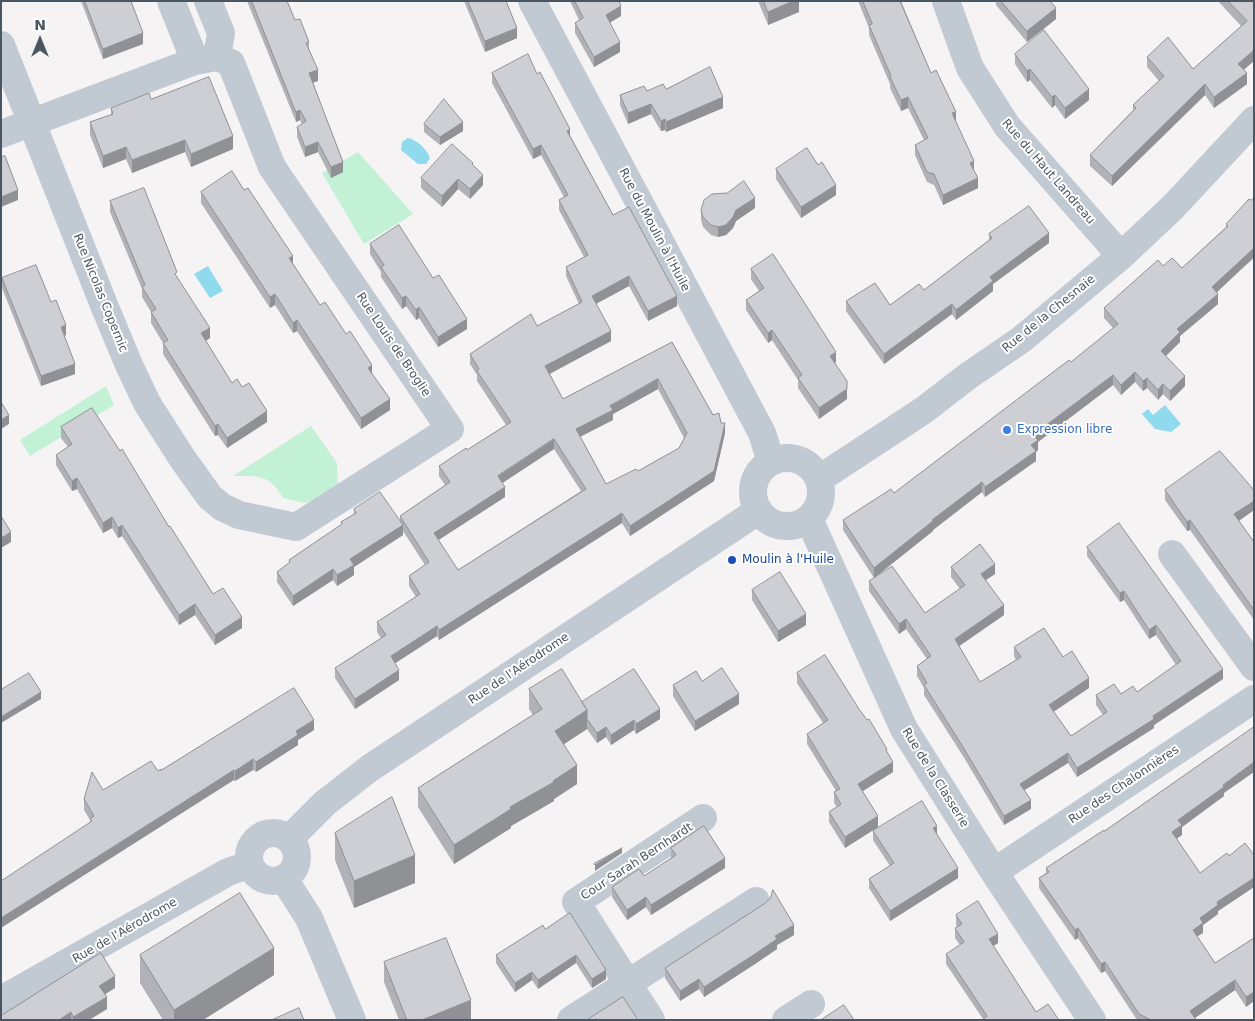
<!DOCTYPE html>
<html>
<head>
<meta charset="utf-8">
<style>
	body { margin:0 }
	#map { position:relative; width:1255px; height:1021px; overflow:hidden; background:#f5f3f3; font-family:"DejaVu Sans",sans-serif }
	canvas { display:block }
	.frame { position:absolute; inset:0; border:2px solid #4a5661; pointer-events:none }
	.north { position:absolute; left:15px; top:15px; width:50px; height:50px; -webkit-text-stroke:4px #fff; paint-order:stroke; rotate:0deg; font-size:14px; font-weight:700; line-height:20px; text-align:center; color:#4a5661 }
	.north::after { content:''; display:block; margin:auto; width:18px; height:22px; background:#4a5661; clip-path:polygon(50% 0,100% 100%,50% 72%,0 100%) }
</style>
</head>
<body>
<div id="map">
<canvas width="1255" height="1021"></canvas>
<div class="frame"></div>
<div class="north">N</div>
</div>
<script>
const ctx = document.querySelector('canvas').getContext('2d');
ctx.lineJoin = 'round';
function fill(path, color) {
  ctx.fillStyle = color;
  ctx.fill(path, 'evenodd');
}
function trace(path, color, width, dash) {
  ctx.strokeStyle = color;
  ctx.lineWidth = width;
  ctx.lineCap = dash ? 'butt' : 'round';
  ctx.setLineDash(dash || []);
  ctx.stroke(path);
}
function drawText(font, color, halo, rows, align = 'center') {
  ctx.font = font + ' "DejaVu Sans",sans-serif';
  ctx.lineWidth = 4;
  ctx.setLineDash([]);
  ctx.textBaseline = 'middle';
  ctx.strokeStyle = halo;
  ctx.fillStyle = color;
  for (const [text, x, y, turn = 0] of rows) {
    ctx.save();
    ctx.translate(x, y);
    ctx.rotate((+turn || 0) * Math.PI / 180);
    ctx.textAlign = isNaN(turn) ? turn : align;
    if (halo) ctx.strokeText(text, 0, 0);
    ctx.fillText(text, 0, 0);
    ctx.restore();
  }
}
fill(new Path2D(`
	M 358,152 L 413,214 L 364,244 L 322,173 Z
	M 106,386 L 114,405 L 30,456 L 20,440 Z
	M 311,426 L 337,463 L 338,488 L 326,496 L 304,503 L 283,498 C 270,474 257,476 233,476 Z`), '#c3f1d5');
fill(new Path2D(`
	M 408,138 C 416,139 428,150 430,158 L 426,164 L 418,164 L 401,150 L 402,142 Z
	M 208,266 L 223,291 L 210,298 L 194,274 Z
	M 1165,405 L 1181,424 L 1171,432 L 1155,429 L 1142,414 L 1148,409 L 1153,415 Z`), '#90daee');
trace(new Path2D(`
	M 171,1 L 195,61
	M 208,1 L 221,33 L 217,57
	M 532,1 L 762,433 L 771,462
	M 946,1 L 970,68 L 1007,126 L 1121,256
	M 1,45 L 104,305 L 129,365 L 147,403 L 182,458 L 210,497 L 222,507 L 239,515 L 296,527 L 450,429 L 272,167 L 231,63 L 217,57 L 195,61 L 1,134
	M753 492a34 34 0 1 1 68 0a34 34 0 1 1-68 0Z
	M 819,479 L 924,410 L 968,376 L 1022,339 L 1121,256 L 1173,207 L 1254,120
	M 809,519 L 904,729 L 994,872 L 1092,1020
	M 1172,554 L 1254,667
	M249 857a24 24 0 1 1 48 0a24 24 0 1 1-48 0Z
	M 289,839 L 325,803 L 370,768 L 758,511
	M 994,872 L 1254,699
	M 284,879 L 309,918 L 352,1020
	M 1,1000 L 228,872 L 249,865
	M 571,1020 L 756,901
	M 651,1020 L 576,902 L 703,818
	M 786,1020 L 811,1004`), '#c1cad2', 28);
fill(new Path2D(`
	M 81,1 L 131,1 L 143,44 L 103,59 Z
	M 247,1 L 287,1 L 295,20 L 309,42 L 309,49 L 318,81 L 313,82 L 343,172 L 331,178 L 318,152 L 305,157 L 297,137 L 297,127 L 302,124 L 300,120 L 296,122 Z
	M 464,1 L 506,1 L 517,38 L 485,52 Z
	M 570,1 L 619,1 L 621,16 L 610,22 L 620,52 L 594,67 L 575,33 L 575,23 L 579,20 Z
	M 758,1 L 799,1 L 799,12 L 768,25 Z
	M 858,1 L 901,1 L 931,73 L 956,121 L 974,170 L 978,188 L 943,205 L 934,185 L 927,182 L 915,155 L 915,145 L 924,140 L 908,108 L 901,111 L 890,88 L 890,84 L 869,35 L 869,28 Z
	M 996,1 L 1050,1 L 1056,19 L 1027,42 L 996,5 Z
	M 1218,1 L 1254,1 L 1244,70 L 1247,84 L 1214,108 L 1205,95 L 1112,186 L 1090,166 L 1090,155 L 1133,110 L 1133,105 L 1159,81 L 1147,67 L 1147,57 L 1193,69 L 1241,26 Z
	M 1015,54 L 1089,100 L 1065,119 L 1055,105 L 1052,108 L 1030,80 L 1027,82 L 1015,64 Z
	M 492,73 L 537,74 L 613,215 L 677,306 L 648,321 L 629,286 L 596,304 L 611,341 L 550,374 L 563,399 L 672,342 L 713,415 L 721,423 L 725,433 L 714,481 L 630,536 L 622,523 L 439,640 L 437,636 L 395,663 L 399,680 L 355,709 L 335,678 L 335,668 L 381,638 L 377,632 L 377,622 L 416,597 L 409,586 L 409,576 L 425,565 L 403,531 L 403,535 L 354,567 L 354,575 L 337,586 L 333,580 L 293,606 L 277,582 L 277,572 L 289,563 L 289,560 L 341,525 L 341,522 L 354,514 L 354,509 L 400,520 L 400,516 L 445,485 L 439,476 L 439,466 L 467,450 L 506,425 L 477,381 L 477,375 L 470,364 L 470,354 L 537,326 L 579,304 L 566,276 L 566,267 L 584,257 L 559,210 L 559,200 L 564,197 L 541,155 L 533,159 L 492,83 ZM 658,389 L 684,438 L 679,448 L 638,471 L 606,484 L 580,436 L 613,420 L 613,414 ZM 554,449 L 581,491 L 458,570 L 438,540 L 505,497 L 502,483 Z
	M 666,89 L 723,108 L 666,132 L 665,130 L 661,131 L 651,114 L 628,124 L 620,105 L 620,95 Z
	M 151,99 L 233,149 L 191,167 L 185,152 L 132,173 L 126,159 L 103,168 L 90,135 L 90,122 L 111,115 L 111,108 Z
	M 424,124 L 463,131 L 440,145 L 424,132 Z
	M 473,165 L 483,185 L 470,199 L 458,189 L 442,207 L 421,188 L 421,178 Z
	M 776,169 L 836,195 L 801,218 L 776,179 Z
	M 201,192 L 293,264 L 320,305 L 372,373 L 390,410 L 361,429 L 297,331 L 293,333 L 275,305 L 270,308 L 201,203 Z
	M 1254,198 L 1254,258 L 1216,292 L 1218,304 L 1180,336 L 1180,342 L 1165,356 L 1185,386 L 1170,401 L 1163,394 L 1158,400 L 1147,388 L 1143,391 L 1135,382 L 1121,395 L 1113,385 L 1038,442 L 1038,450 L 1036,452 L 1036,461 L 985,497 L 982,492 L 933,530 L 933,531 L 874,578 L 843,530 L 843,520 L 894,493 L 1071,362 L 1113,328 L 1104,318 L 1104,308 L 1163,266 L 1182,268 L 1226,227 L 1226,224 Z
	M 110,201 L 177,277 L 210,338 L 205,341 L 232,383 L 267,422 L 227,448 L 218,435 L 215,436 L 163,354 L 163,343 L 151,323 L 151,312 L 142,297 L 142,289 L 110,212 Z
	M 755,208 L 736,221 L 733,228 L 726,235 L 718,237 L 711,235 L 703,227 L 701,220 L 701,210 Z
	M 989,234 L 1049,243 L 993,284 L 993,291 L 956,320 L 952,314 L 884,364 L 846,311 L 846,301 L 890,305 L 924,290 L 989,240 Z
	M 370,244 L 433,278 L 467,329 L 438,347 L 419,318 L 416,320 L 406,306 L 402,309 L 381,277 L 381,272 L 370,254 Z
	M 751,269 L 836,362 L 835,363 L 847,399 L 819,419 L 798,388 L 798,380 L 772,340 L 768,343 L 746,310 L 746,300 L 759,291 L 751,279 Z
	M 2,278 L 51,302 L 66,335 L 64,336 L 75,374 L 41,386 L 2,288 Z
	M 61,427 L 120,451 L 213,594 L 242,628 L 215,645 L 195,615 L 179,625 L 122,536 L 118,538 L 112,528 L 103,533 L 77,489 L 72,491 L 56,465 L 56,455 L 68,447 L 61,438 Z
	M 1165,490 L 1254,490 L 1254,510 L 1239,521 L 1254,542 L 1254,620 L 1190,530 L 1187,531 L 1165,500 Z
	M 1087,547 L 1223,679 L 1154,725 L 1154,728 L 1077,777 L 1068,763 L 1024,790 L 1031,809 L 1004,825 L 963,756 L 924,695 L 924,688 L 917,676 L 917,666 L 927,659 L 906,629 L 899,634 L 869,591 L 869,581 L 925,613 L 960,589 L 951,577 L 951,567 L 995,574 L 986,580 L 1004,615 L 959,646 L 980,682 L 1016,660 L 1014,656 L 1014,647 L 1063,657 L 1089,688 L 1053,711 L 1071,736 L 1103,715 L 1096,705 L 1096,695 L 1121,694 L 1137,692 L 1176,665 L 1156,635 L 1149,639 L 1124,600 L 1120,602 L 1087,556 Z
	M 752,590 L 806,625 L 778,642 L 752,600 Z
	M 797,673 L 859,709 L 887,753 L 893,772 L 863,791 L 878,827 L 845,848 L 829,822 L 829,812 L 837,807 L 834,803 L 834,792 L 836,791 L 807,744 L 807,734 L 823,723 L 797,683 Z
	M 702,681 L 739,704 L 695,731 L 673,696 L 673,685 Z
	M 529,689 L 660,719 L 636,734 L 634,730 L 611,745 L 606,737 L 597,743 L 587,729 L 564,744 L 577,784 L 554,799 L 554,801 L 511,826 L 511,828 L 454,864 L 418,807 L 418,788 L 533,715 L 529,709 Z
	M 314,730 L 298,740 L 298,745 L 256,772 L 253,770 L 235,781 L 234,780 L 90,822 L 90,820 L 84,810 L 84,799 L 103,790 L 158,771 Z
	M 1224,793 L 1224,796 L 1182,827 L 1182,835 L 1176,838 L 1200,873 L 1229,856 L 1254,855 L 1254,887 L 1218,911 L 1218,914 L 1203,925 L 1203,933 L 1197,936 L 1215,963 L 1254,938 L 1254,1001 L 1246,1007 L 1235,990 L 1195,1018 L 1196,1020 L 1137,1020 L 1105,971 L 1101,973 L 1078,938 L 1075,940 L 1039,888 L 1039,878 L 1046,873 L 1046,868 L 1104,831 Z
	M 873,831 L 937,834 L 958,878 L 890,921 L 869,888 L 869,879 L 890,866 L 873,840 Z
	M 335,833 L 415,883 L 354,908 L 335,860 Z
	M 671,848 L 725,868 L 651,915 L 646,907 L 627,920 L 612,897 L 612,887 L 644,876 L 671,858 Z
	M 956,915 L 998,943 L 993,946 L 1036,1012 L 1059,1020 L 983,1019 L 946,964 L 946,954 L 960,945 L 955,938 L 955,928 L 957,927 L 956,924 Z
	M 545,929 L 606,979 L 592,988 L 576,963 L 538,989 L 532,980 L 515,992 L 496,963 L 496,955 Z
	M 794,935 L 777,945 L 777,949 L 755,964 L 704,997 L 699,989 L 680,1001 L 665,978 L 665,968 Z
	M 140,955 L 274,975 L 203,1020 L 163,1020 L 140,983 Z
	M 384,962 L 471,1019 L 399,1020 L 384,982 Z
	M 115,988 L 105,994 L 107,1009 L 89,1020 L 1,1020 Z`), '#b0b2b7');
fill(new Path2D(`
	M 793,1 L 799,1 L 799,12 L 768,25 L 768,12 Z
	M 621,6 L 621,16 L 606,25 L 606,15 Z
	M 1056,8 L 1056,19 L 1027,42 L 1027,31 Z
	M 517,28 L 517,38 L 485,52 L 485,41 Z
	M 143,33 L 143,44 L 103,59 L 103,49 Z
	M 620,42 L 620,52 L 594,67 L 594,57 Z
	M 1254,50 L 1254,61 L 1238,75 L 1238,64 Z
	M 1030,69 L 1030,80 L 1027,82 L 1027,71 Z
	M 318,70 L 318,81 L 309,84 L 309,73 Z
	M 1247,73 L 1247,84 L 1214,108 L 1214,97 Z
	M 1205,84 L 1205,95 L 1112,186 L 1112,176 Z
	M 1089,89 L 1089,100 L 1065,119 L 1065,108 Z
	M 1055,95 L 1055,105 L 1052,108 L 1052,97 Z
	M 723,97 L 723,108 L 666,132 L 666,122 Z
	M 908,97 L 908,108 L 901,111 L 901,100 Z
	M 651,104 L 651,114 L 628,124 L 628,113 Z
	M 300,110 L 300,120 L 296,122 L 296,112 Z
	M 956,112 L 956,122 L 952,113 Z
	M 665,119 L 665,130 L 661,131 L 661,121 Z
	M 463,122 L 463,131 L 440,145 L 440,137 Z
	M 570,129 L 570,139 L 567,131 Z
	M 233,136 L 233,149 L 191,167 L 191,154 Z
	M 185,140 L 185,152 L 132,173 L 132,160 Z
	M 318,142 L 318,152 L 305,157 L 305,147 Z
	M 541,145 L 541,155 L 533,159 L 533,149 Z
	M 126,147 L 126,159 L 103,168 L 103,156 Z
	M 974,161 L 974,171 L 970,163 Z
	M 343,162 L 343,172 L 331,178 L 331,167 Z
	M 483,175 L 483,185 L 470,199 L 470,189 Z
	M 978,178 L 978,188 L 943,205 L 943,195 Z
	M 458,179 L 458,189 L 442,207 L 442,196 Z
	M 836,185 L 836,195 L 801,218 L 801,207 Z
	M 18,190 L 18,200 L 1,207 L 1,197 Z
	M 755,198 L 755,208 L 736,221 L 733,228 L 726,235 L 718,237 L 718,227 L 736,210 Z
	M 1049,233 L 1049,243 L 993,284 L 993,291 L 956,320 L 956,310 L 990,277 Z
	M 1253,248 L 1253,258 L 1212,297 L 1212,287 Z
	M 293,256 L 293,266 L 289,258 Z
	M 629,276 L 629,286 L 592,306 L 592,296 Z
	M 275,294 L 275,305 L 270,308 L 270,297 Z
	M 1218,294 L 1218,304 L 1180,336 L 1180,342 L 1161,361 L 1161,351 L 1177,329 Z
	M 406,296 L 406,306 L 402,309 L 402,298 Z
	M 677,296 L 677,306 L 648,321 L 648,311 Z
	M 952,304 L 952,314 L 884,364 L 884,354 Z
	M 419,307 L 419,318 L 416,320 L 416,310 Z
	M 467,319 L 467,329 L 438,347 L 438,337 Z
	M 297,320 L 297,331 L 293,333 L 293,323 Z
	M 66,325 L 66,335 L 61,337 L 61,327 Z
	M 210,328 L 210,338 L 201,344 L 201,333 Z
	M 772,330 L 772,340 L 768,343 L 768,333 Z
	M 611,331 L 611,341 L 545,376 L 545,366 Z
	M 836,352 L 836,362 L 830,367 L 830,356 Z
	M 75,364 L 75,374 L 41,386 L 41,376 Z
	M 372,365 L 372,376 L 368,368 Z
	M 1135,372 L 1135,382 L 1121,395 L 1121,385 Z
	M 1113,375 L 1113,385 L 1038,442 L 1038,450 L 1036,452 L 1036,461 L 985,497 L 985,487 L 1031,445 L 1033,435 Z
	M 1185,376 L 1185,386 L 1170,401 L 1170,391 Z
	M 1147,378 L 1147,388 L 1143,391 L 1143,381 Z
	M 658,379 L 658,389 L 613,414 L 613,420 L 576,439 L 576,429 L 610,406 Z
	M 1163,384 L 1163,394 L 1158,400 L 1158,390 Z
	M 847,389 L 847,399 L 819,419 L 819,408 Z
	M 390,399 L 390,410 L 361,429 L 361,418 Z
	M 267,411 L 267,422 L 227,448 L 227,438 Z
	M 9,415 L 9,424 L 1,429 L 1,420 Z
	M 725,423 L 725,433 L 714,481 L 630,536 L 630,526 Z
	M 218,424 L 218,435 L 215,436 L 215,426 Z
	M 554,439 L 554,449 L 498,486 L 498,476 Z
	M 77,478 L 77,489 L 72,491 L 72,481 Z
	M 982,482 L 982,492 L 933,530 L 933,531 L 874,578 L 874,568 L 932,520 Z
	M 505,487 L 505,497 L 434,543 L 434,533 Z
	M 1254,501 L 1254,510 L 1234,524 L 1234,514 Z
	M 622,513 L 622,523 L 439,640 L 439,630 Z
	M 112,517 L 112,528 L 103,533 L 103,523 Z
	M 1190,520 L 1190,530 L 1187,531 L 1187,522 Z
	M 122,525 L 122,536 L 118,538 L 118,528 Z
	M 403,525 L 403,535 L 354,567 L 354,575 L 337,586 L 337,575 L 350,559 Z
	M 11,532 L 11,542 L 1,548 L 1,538 Z
	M 995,564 L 995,574 L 981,583 L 981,574 Z
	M 333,569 L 333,580 L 293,606 L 293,596 Z
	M 1124,591 L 1124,600 L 1120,602 L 1120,593 Z
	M 195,604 L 195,615 L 179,625 L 179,615 Z
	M 1004,605 L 1004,615 L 955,649 L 955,639 Z
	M 806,614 L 806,625 L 778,642 L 778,631 Z
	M 242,617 L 242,628 L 215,645 L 215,635 Z
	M 906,619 L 906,629 L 899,634 L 899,624 Z
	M 1156,625 L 1156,635 L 1149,639 L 1149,630 Z
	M 437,626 L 437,636 L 391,666 L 391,656 Z
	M 1223,669 L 1223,679 L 1154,725 L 1154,728 L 1077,777 L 1077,768 Z
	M 399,670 L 399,680 L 355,709 L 355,699 Z
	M 1089,678 L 1089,688 L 1049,715 L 1049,705 Z
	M 41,692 L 41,699 L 1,723 L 1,717 Z
	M 739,694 L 739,704 L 695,731 L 695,721 Z
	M 660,709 L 660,719 L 636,734 L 636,724 Z
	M 587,710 L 587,729 L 555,750 L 555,731 Z
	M 314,720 L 314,730 L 298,740 L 298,745 L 256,772 L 256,762 L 296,731 Z
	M 634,720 L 634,730 L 611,745 L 611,735 Z
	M 606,727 L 606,737 L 597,743 L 597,733 Z
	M 1068,753 L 1068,763 L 1020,793 L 1020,784 Z
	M 253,759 L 253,770 L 235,781 L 235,771 Z
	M 893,762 L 893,772 L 858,794 L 858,784 Z
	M 1254,762 L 1254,772 L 1224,793 L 1224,796 L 1182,827 L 1182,835 L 1172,842 L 1172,832 L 1178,820 L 1223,785 Z
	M 577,765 L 577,784 L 554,799 L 554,801 L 511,826 L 511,828 L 454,864 L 454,845 L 510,807 Z
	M 234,770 L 234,780 L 1,928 L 1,918 Z
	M 1031,800 L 1031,809 L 1004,825 L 1004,816 Z
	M 878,816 L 878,827 L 845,848 L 845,837 Z
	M 937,826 L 937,836 L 933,828 Z
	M 622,848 L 622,853 L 595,871 L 595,865 Z
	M 415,855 L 415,883 L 354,908 L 354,881 Z
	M 725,858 L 725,868 L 651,915 L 651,905 Z
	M 958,868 L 958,878 L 890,921 L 890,911 Z
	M 1254,878 L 1254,887 L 1218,911 L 1218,914 L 1203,925 L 1203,933 L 1193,939 L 1193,930 L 1200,918 L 1217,902 Z
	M 646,897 L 646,907 L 627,920 L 627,910 Z
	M 794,925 L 794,935 L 777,945 L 777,949 L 755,964 L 704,997 L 704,987 L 775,936 Z
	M 1078,928 L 1078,938 L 1075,940 L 1075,930 Z
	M 998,934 L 998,943 L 989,949 L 989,939 Z
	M 274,948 L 274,975 L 203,1020 L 174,1020 L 174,1010 Z
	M 576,955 L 576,963 L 538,989 L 538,980 Z
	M 1105,962 L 1105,971 L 1101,973 L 1101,964 Z
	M 606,970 L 606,979 L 592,988 L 592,979 Z
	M 532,972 L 532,980 L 515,992 L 515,983 Z
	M 115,976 L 115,988 L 99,998 L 99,986 Z
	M 699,979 L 699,989 L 680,1001 L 680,991 Z
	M 1235,980 L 1235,990 L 1192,1020 L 1190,1011 Z
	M 1254,992 L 1254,1001 L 1246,1007 L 1246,997 Z
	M 107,997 L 107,1009 L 89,1020 L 73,1020 L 73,1017 Z
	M 471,1000 L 471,1019 L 422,1020 Z
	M 71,1012 L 71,1020 L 59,1020 Z`), '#909195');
const building = new Path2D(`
	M 85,1 L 131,1 L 143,33 L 103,49 Z
	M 252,1 L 287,1 L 295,20 L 300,19 L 309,42 L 306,43 L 318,70 L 309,73 L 343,162 L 331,167 L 318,142 L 305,147 L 297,127 L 306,121 L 300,110 L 296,112 Z
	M 468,1 L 506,1 L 517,28 L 485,41 Z
	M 575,1 L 619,1 L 621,6 L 606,15 L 620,42 L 594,57 L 575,23 L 583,18 Z
	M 764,1 L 793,1 L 768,12 Z
	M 863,1 L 900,1 L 931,73 L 936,70 L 956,112 L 952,113 L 974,161 L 970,163 L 978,178 L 943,195 L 934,174 L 927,172 L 915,145 L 928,138 L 908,97 L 901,100 L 890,77 L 891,76 L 869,25 L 872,24 Z
	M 1001,1 L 1050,1 L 1056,8 L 1027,31 Z
	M 1228,1 L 1254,1 L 1254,50 L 1238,64 L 1247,73 L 1214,97 L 1205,84 L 1112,176 L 1090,155 L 1136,108 L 1133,105 L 1164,76 L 1147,57 L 1168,37 L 1193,69 L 1247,21 Z
	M 1044,30 L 1089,89 L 1065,108 L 1055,95 L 1052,97 L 1030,69 L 1027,71 L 1015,54 Z
	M 528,54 L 537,74 L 540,72 L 570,129 L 567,131 L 613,215 L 629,207 L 677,296 L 648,311 L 629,276 L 592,296 L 611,331 L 545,366 L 563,399 L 672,342 L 713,415 L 719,413 L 721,423 L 725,423 L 714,471 L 630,526 L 622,513 L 439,630 L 437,626 L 391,656 L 399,670 L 355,699 L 335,668 L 386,635 L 377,622 L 420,594 L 409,576 L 429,562 L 400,516 L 450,482 L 439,466 L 466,448 L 467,450 L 511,422 L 477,371 L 479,369 L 470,354 L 531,314 L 537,326 L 582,302 L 566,267 L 588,255 L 559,200 L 568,195 L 541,145 L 533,149 L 492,73 ZM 658,379 L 687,433 L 679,448 L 638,471 L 636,469 L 606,484 L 576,429 L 613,410 L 610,406 ZM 554,439 L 586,489 L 458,570 L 434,533 L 505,487 L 498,476 Z
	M 710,67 L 723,97 L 666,122 L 665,119 L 661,121 L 651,104 L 628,113 L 620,95 L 644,86 L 647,91 L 663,84 L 666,89 Z
	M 209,77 L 233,136 L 191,154 L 185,140 L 132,160 L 126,147 L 103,156 L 90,122 L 113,114 L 111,108 L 149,93 L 151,99 Z
	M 444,99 L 463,122 L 440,137 L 424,124 Z
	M 452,144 L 473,163 L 472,164 L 483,175 L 470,189 L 458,179 L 442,196 L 421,178 Z
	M 807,148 L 818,165 L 822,162 L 836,185 L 801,207 L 776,169 Z
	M 5,156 L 18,190 L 1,197 L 1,157 Z
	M 232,171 L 244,190 L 248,188 L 293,256 L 289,258 L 320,305 L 325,302 L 346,334 L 350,331 L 372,365 L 368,368 L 390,399 L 361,418 L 297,320 L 293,323 L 275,294 L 270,297 L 201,192 Z
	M 744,181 L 755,198 L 736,210 L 733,217 L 726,225 L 718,227 L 711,225 L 703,217 L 701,210 L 704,200 L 712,194 L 727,193 Z
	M 144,188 L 177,272 L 175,274 L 210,328 L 201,333 L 232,383 L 237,379 L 242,387 L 249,383 L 267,411 L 227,438 L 218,424 L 215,426 L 163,343 L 168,340 L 151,312 L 156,309 L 142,287 L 145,285 L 110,201 Z
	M 1254,198 L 1254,248 L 1212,287 L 1218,294 L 1177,329 L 1180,332 L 1161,351 L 1185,376 L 1170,391 L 1163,384 L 1158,390 L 1147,378 L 1143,381 L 1135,372 L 1121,385 L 1113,375 L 1033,435 L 1038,440 L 1031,445 L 1036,451 L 985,487 L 982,482 L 932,520 L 933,521 L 874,568 L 843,520 L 891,489 L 894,493 L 1069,360 L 1071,362 L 1118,324 L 1104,308 L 1158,260 L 1163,266 L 1172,258 L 1182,268 L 1228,226 L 1226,224 L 1249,199 L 1251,200 Z
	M 1029,206 L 1049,233 L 990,277 L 993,281 L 956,310 L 952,304 L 884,354 L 846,301 L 875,283 L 890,305 L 919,284 L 924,290 L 992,238 L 989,234 Z
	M 399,225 L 433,278 L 439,275 L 467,319 L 438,337 L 419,307 L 416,310 L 406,296 L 402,298 L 381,267 L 384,265 L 370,244 Z
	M 773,254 L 836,352 L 830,356 L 847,381 L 847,389 L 819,408 L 798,378 L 802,375 L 772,330 L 768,333 L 746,300 L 764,288 L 751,269 Z
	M 36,265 L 51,302 L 56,300 L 66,325 L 61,327 L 75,364 L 41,376 L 2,278 Z
	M 1,402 L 9,415 L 1,420 Z
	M 92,408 L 120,451 L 122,449 L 169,527 L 170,526 L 213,594 L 223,588 L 242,617 L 215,635 L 195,604 L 179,615 L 122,525 L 118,528 L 112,517 L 103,523 L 77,478 L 72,481 L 56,455 L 72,444 L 61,427 Z
	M 1220,451 L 1254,490 L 1254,501 L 1234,514 L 1254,542 L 1254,610 L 1190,520 L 1187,522 L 1165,490 Z
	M 380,492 L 403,525 L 350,559 L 354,565 L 337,575 L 333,569 L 293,596 L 277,572 L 290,562 L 289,560 L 342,524 L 341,522 L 356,513 L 354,509 Z
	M 1,516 L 11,532 L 1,538 Z
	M 1119,523 L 1223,669 L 1153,716 L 1154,719 L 1077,768 L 1068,753 L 1020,784 L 1031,800 L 1004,816 L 963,747 L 924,685 L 927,683 L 917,666 L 931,656 L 906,619 L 899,624 L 869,581 L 892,566 L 925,613 L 965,585 L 951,567 L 980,544 L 995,564 L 981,574 L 1004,605 L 955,639 L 980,682 L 1021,657 L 1014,647 L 1044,628 L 1063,657 L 1072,651 L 1089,678 L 1049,705 L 1071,736 L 1107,712 L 1096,695 L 1114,684 L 1121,694 L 1133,686 L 1137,692 L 1181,661 L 1156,625 L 1149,630 L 1124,591 L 1120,593 L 1087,547 Z
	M 780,572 L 806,614 L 778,631 L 752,590 Z
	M 825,655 L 859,709 L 867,720 L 869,719 L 887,749 L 886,750 L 893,762 L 858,784 L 878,816 L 845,837 L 829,812 L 841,804 L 834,792 L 840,789 L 807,734 L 828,720 L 797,673 Z
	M 722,668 L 739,694 L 695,721 L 673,685 L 696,671 L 702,681 Z
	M 562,669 L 587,710 L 555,731 L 577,765 L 553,781 L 554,782 L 510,807 L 511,809 L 454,845 L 418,788 L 542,709 L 529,689 Z
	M 634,669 L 660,709 L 636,724 L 634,720 L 611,735 L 606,727 L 597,733 L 587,719 L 587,710 L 582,702 Z
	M 29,673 L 41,692 L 1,717 L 1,690 Z
	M 294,688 L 314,720 L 296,731 L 298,735 L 256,762 L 253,759 L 235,771 L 234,770 L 1,918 L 1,881 L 92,821 L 90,819 L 94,816 L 84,799 L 92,772 L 103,790 L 151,761 L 158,771 L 161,769 L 161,770 Z
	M 1254,727 L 1254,762 L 1223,785 L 1224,787 L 1178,820 L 1182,825 L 1172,832 L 1200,873 L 1227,853 L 1229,856 L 1245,843 L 1254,855 L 1254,878 L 1217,902 L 1218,905 L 1200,918 L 1203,923 L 1193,930 L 1215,963 L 1254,938 L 1254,992 L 1246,997 L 1235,980 L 1190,1011 L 1196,1020 L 1151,1020 L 1139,1014 L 1105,962 L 1101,964 L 1078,928 L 1075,930 L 1039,878 L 1049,872 L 1046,868 L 1104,830 L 1104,831 Z
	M 392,797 L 415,855 L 354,881 L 335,833 Z
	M 922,801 L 937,826 L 933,828 L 958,868 L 890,911 L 869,879 L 894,863 L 873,831 Z
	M 704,826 L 725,858 L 651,905 L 646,897 L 627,910 L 612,887 L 639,869 L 644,876 L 676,855 L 671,848 Z
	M 622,848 L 595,865 L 594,864 Z
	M 773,890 L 794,925 L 775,936 L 777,939 L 755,954 L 704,987 L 699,979 L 680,991 L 665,968 L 764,904 L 770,899 Z
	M 240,893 L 274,948 L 174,1010 L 140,955 Z
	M 978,901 L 998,934 L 989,939 L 1036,1012 L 1048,1004 L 1059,1020 L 982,1020 L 987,1016 L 946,954 L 964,942 L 955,928 L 962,924 L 956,915 Z
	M 570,913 L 606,970 L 592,979 L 576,955 L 538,980 L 532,972 L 515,983 L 496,955 L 543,925 L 545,929 Z
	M 446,938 L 471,1000 L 422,1020 L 407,1020 L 384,962 Z
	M 101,953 L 115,976 L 99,986 L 107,997 L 73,1017 L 71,1012 L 59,1020 L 1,1020 L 1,1016 Z
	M 623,997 L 638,1020 L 587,1020 Z
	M 844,1005 L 854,1020 L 821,1020 Z
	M 299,1008 L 304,1020 L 272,1020 Z`);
fill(building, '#cdcfd5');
trace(building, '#909195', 1);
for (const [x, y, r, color] of [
	[1007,430,5,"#3f7fe0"],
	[732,560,5,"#1a4fb4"]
]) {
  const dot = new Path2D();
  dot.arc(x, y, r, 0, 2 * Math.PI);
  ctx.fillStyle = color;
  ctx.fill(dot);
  trace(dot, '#fff', 2);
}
drawText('12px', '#4a5661', '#fff', [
	["Rue du Haut Landreau",1048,172,49],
	["Rue du Moulin à l'Huile",654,230,62],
	["Rue Nicolas Copernic",100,293,68],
	["Rue de la Chesnaie",1049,314,-39],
	["Rue Louis de Broglie",393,345,56],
	["Rue de l'Aérodrome",519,669,-34],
	["Rue de la Classerie",935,778,58],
	["Rue des Chalonnières",1124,785,-34],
	["Cour Sarah Bernhardt",637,862,-33],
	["Rue de l'Aérodrome",125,931,-30]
]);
drawText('12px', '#366cbe', '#fff', [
	["Expression libre",1017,430]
], 'left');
drawText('12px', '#164399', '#fff', [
	["Moulin à l'Huile",742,560]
], 'left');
</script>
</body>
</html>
